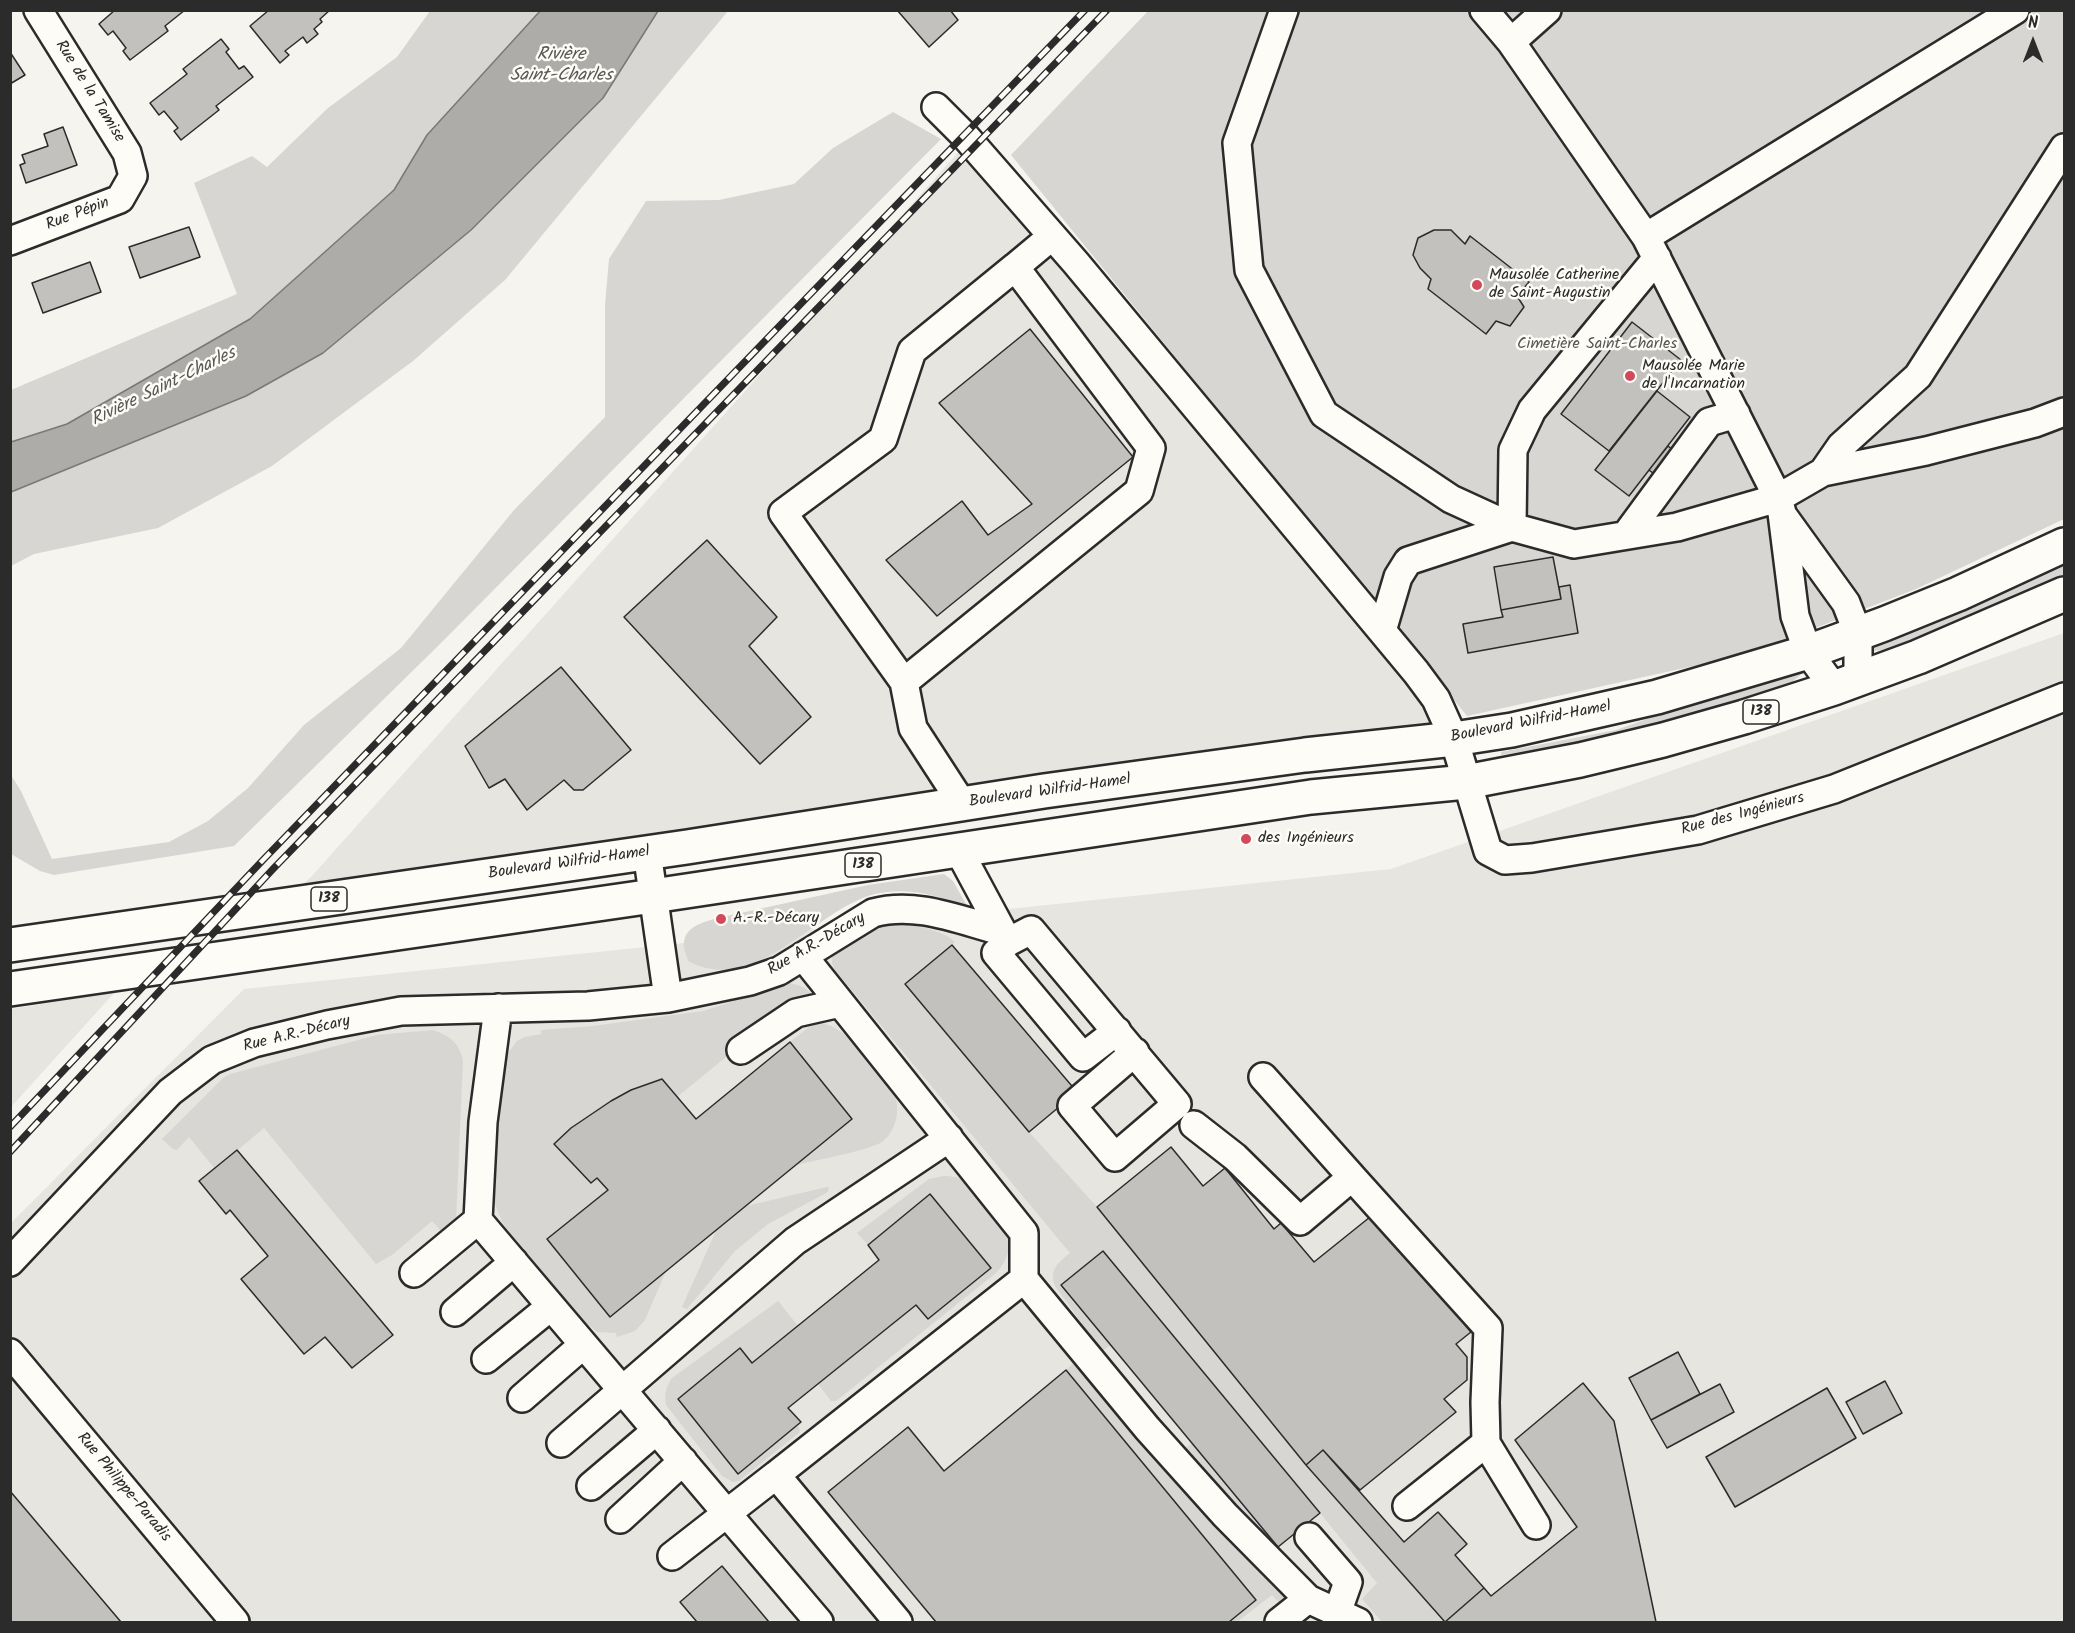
<!DOCTYPE html>
<html>
<head>
<meta charset="utf-8">
<style>
	body { margin:0 }
	#map { position:relative; width:2075px; height:1633px; overflow:hidden; background:#f5f4ef; font-family:Kalam,sans-serif }
	canvas { display:block }
	.frame { position:absolute; inset:0; border:12px solid #2b2b2b; pointer-events:none }
	.north { position:absolute; left:2003px; top:12px; width:60px; height:60px; -webkit-text-stroke:4px #fdfcf7; paint-order:stroke; rotate:0deg; font-size:16px; font-weight:700; line-height:24px; text-align:center; color:#2b2b2b }
	.north::after { content:''; display:block; margin:auto; width:21px; height:27px; background:#2b2b2b; clip-path:polygon(50% 0,100% 100%,50% 72%,0 100%) }
</style>
</head>
<body>
<div id="map">
<canvas width="2075" height="1633"></canvas>
<div class="frame"></div>
<div class="north">N</div>
</div>
<script>
const ctx = document.querySelector('canvas').getContext('2d');
ctx.lineJoin = 'round';
function fill(path, color) {
  ctx.fillStyle = color;
  ctx.fill(path, 'evenodd');
}
function trace(path, color, width, dash) {
  ctx.strokeStyle = color;
  ctx.lineWidth = width;
  ctx.lineCap = dash ? 'butt' : 'round';
  ctx.setLineDash(dash || []);
  ctx.stroke(path);
}
function drawText(font, color, halo, rows, align = 'center') {
  ctx.font = font + ' Kalam,sans-serif';
  ctx.lineWidth = 5;
  ctx.setLineDash([]);
  ctx.textBaseline = 'middle';
  ctx.strokeStyle = halo;
  ctx.fillStyle = color;
  for (const [text, x, y, turn = 0] of rows) {
    ctx.save();
    ctx.translate(x, y);
    ctx.rotate((+turn || 0) * Math.PI / 180);
    ctx.textAlign = isNaN(turn) ? turn : align;
    if (halo) ctx.strokeText(text, 0, 0);
    ctx.fillText(text, 0, 0);
    ctx.restore();
  }
}
fill(new Path2D(`
	M 963,147 L 1454,739 L 278,906 L 311,877 Z
	M 2064,633 L 2064,1622 L 11,1622 L 11,1223 L 244,989 L 1391,869 Z
	M 115,992 L 11,1107 L 11,1009 Z`), '#e6e5e0');
fill(new Path2D(`
	M 430,11 L 541,11 L 427,135 L 394,190 L 250,319 L 67,424 L 11,442 L 11,390 L 237,294 L 194,183 L 252,156 L 267,167 L 328,108 L 397,57 Z
	M 658,11 L 728,11 L 505,280 L 413,361 L 272,466 L 158,528 L 34,554 L 11,566 L 11,492 L 246,396 L 471,230 L 603,98 Z
	M 1148,11 L 2064,11 L 2064,519 L 1916,589 L 1748,654 L 1467,716 L 1011,155 Z
	M 893,112 L 941,139 L 439,645 L 234,846 L 54,875 L 40,871 L 11,854 L 11,775 L 21,791 L 52,859 L 169,842 L 208,821 L 248,788 L 304,725 L 401,648 L 514,510 L 605,417 L 605,305 L 609,259 L 646,201 L 719,200 L 794,184 L 833,148 Z
	M 2064,559 L 2064,576 C 2026,596 1985,614 1944,630 C 1920,639 1898,649 1873,651 L 1873,642 Z
	M 1805,667 L 1805,671 L 1791,683 L 1772,692 C 1682,717 1595,742 1501,755 L 1501,752 L 1616,730 L 1750,682 Z
	M 944,874 L 953,881 L 966,904 L 964,907 C 955,909 949,901 940,898 C 917,890 891,889 868,896 C 810,916 754,996 688,961 C 687,956 685,953 684,947 C 682,927 703,922 718,918 L 868,885 Z
	M 901,924 C 919,927 941,929 955,942 L 905,985 L 1029,1132 L 1097,1207 L 1306,1465 L 1445,1622 L 1382,1622 L 1362,1599 L 1377,1583 L 1320,1513 L 1111,1345 L 1102,1351 L 1055,1286 C 1049,1269 1058,1263 1070,1253 L 835,970 L 832,963 L 832,956 L 838,948 L 883,925 Z
	M 789,983 C 799,985 810,988 812,998 L 769,1022 L 677,1097 L 662,1079 C 627,1091 601,1106 571,1128 L 591,1183 L 597,1178 L 608,1190 L 547,1240 L 610,1317 L 666,1271 L 645,1320 L 635,1331 L 617,1337 L 616,1333 L 597,1332 L 581,1319 L 503,1224 L 495,1204 L 494,1193 L 502,1061 L 517,1041 L 525,1037 L 541,1034 L 541,1030 L 593,1026 L 703,1011 L 757,994 L 778,984 Z
	M 821,1023 C 844,1028 851,1042 866,1059 C 874,1068 884,1077 891,1087 C 902,1104 898,1130 882,1142 C 867,1151 816,1160 796,1165 L 851,1118 L 790,1042 L 813,1024 Z
	M 433,1030 C 450,1036 459,1042 463,1061 L 456,1221 L 454,1226 L 443,1233 L 432,1221 L 392,1255 L 376,1264 L 264,1128 L 215,1169 L 189,1137 L 177,1150 L 173,1149 L 162,1139 L 223,1078 L 230,1074 L 377,1035 Z
	M 943,1176 C 952,1176 961,1177 969,1183 C 977,1190 1003,1221 1007,1230 C 1014,1244 1006,1263 996,1273 L 836,1401 L 831,1401 L 818,1384 L 916,1305 L 928,1319 L 991,1269 L 930,1194 L 868,1245 L 857,1233 L 929,1179 Z
	M 827,1187 L 829,1188 L 828,1192 L 768,1224 L 735,1251 L 687,1309 L 682,1307 L 716,1231 L 746,1206 Z
	M 778,1301 L 798,1326 L 738,1474 L 798,1425 L 800,1432 L 739,1481 L 733,1482 L 722,1476 L 666,1405 C 664,1394 666,1387 672,1378 Z
	M 1077,1360 L 1184,1491 L 1275,1589 L 1286,1598 L 1288,1603 L 1283,1607 L 1272,1595 L 1237,1622 L 1229,1622 L 1256,1600 L 1066,1370 Z
	M 1192,1443 L 1278,1547 L 1287,1556 L 1283,1559 L 1183,1450 Z`), '#d7d6d2');
const water = new Path2D(`
	M 541,10 L 658,11 L 603,98 L 471,230 L 323,353 L 246,396 L 11,492 L 11,442 L 67,424 L 250,319 L 394,190 L 427,135 Z`);
fill(water, '#adaca9');
trace(water, '#797877', 1.5);
const building = new Path2D(`
	M 115,10 L 185,10 L 165,26 L 168,31 L 130,60 L 123,51 L 126,48 L 113,31 L 108,35 L 99,24 Z
	M 269,10 L 330,10 L 320,19 L 322,22 L 314,29 L 318,34 L 307,43 L 303,37 L 285,51 L 289,55 L 280,63 L 250,26 Z
	M 897,10 L 950,10 L 958,20 L 929,47 Z
	M 221,39 L 229,49 L 226,52 L 239,69 L 244,66 L 253,77 L 216,106 L 219,110 L 181,140 L 174,131 L 178,128 L 164,111 L 159,115 L 150,103 L 187,74 L 183,69 Z
	M 10,52 L 25,75 L 10,84 Z
	M 63,127 L 77,165 L 26,183 L 20,165 L 25,163 L 22,155 L 48,146 L 44,134 Z
	M 189,227 L 200,257 L 140,278 L 129,247 Z
	M 1434,230 L 1451,230 L 1465,244 L 1470,236 L 1529,282 L 1517,296 L 1524,307 L 1510,326 L 1496,321 L 1486,334 L 1428,289 L 1431,279 L 1420,268 L 1413,255 L 1418,238 Z
	M 90,262 L 101,292 L 43,313 L 32,283 Z
	M 1632,322 L 1681,360 L 1609,451 L 1561,414 Z
	M 1030,329 L 1133,457 L 937,616 L 886,560 L 962,501 L 988,535 L 1032,504 L 939,403 Z
	M 1657,391 L 1690,417 L 1629,496 L 1595,470 Z
	M 1668,446 L 1693,466 L 1675,490 L 1649,470 Z
	M 707,540 L 777,617 L 749,646 L 811,717 L 760,764 L 624,617 Z
	M 1553,557 L 1561,599 L 1501,610 L 1494,567 Z
	M 1570,585 L 1578,633 L 1468,653 L 1463,624 L 1503,617 L 1501,610 L 1561,599 L 1559,587 Z
	M 561,667 L 631,750 L 583,790 L 574,790 L 564,780 L 527,810 L 505,779 L 489,788 L 465,746 Z
	M 952,945 L 1077,1092 L 1029,1132 L 905,984 Z
	M 790,1042 L 852,1119 L 610,1317 L 547,1239 L 608,1190 L 597,1178 L 591,1183 L 554,1144 L 571,1128 L 611,1101 L 631,1090 L 662,1079 L 696,1119 Z
	M 1171,1147 L 1203,1186 L 1225,1168 L 1274,1229 L 1281,1223 L 1314,1262 L 1375,1213 L 1471,1332 L 1456,1344 L 1467,1357 L 1467,1380 L 1444,1399 L 1456,1412 L 1360,1490 L 1323,1450 L 1306,1465 L 1097,1207 Z
	M 237,1150 L 393,1335 L 352,1368 L 325,1337 L 304,1354 L 241,1279 L 268,1256 L 230,1210 L 226,1214 L 199,1181 Z
	M 930,1194 L 991,1268 L 928,1319 L 916,1305 L 788,1408 L 801,1422 L 738,1474 L 678,1399 L 740,1348 L 752,1363 L 879,1260 L 868,1245 Z
	M 1103,1251 L 1320,1513 L 1278,1547 L 1061,1285 Z
	M 1678,1352 L 1700,1394 L 1651,1420 L 1629,1378 Z
	M 1066,1370 L 1256,1600 L 1229,1622 L 936,1622 L 828,1492 L 908,1427 L 944,1471 Z
	M 1885,1381 L 1902,1413 L 1863,1434 L 1846,1402 Z
	M 1583,1383 L 1614,1421 L 1656,1622 L 1445,1622 L 1484,1588 L 1491,1596 L 1577,1527 L 1515,1440 Z
	M 1720,1384 L 1734,1412 L 1667,1448 L 1651,1420 Z
	M 1827,1388 L 1856,1438 L 1735,1507 L 1706,1457 Z
	M 1323,1450 L 1404,1542 L 1438,1512 L 1467,1544 L 1455,1555 L 1484,1588 L 1445,1622 L 1306,1465 Z
	M 10,1491 L 121,1622 L 10,1622 Z
	M 722,1566 L 769,1622 L 697,1622 L 680,1602 Z`);
fill(building, '#c2c1be');
trace(building, '#2b2b2b', 1.5);
const minor = new Path2D(`
	M 1284,10 L 1237,143 L 1249,270 L 1324,414 L 1451,499 L 1512,527 L 1574,544 L 1677,527 L 1778,498 L 1823,472 L 1926,451 L 2035,423 L 2064,412
	M 1484,10 L 1511,42 L 1646,237 L 1778,498 L 1782,513 L 1795,616 L 1808,652 L 1834,688
	M 1511,42 L 1547,10
	M 936,107 L 965,136 L 1076,263 L 1416,672 L 1436,699 L 1454,739 L 1488,851 L 1505,860 L 1532,858 L 1698,830 L 1834,789 L 2064,697
	M 1646,237 L 2015,10
	M 10,241 L 120,199 L 133,176 L 127,153 L 38,10
	M 1015,267 L 912,351 L 883,439 L 783,513 L 904,682 L 1139,491 L 1151,448 L 1015,267 L 1051,237
	M 1823,472 L 1841,446 L 1918,376 L 2064,148
	M 1784,517 L 1846,603 L 1858,634 L 1858,679
	M 1626,535 L 1709,422 L 1736,414
	M 1382,631 L 1398,577 L 1408,561 L 1512,527 L 1513,450 L 1532,410 L 1657,258
	M 904,682 L 913,728 L 963,805
	M 958,849 L 1008,942 L 1031,930 L 1177,1104 L 1115,1157 L 1072,1106 L 1135,1052
	M 647,852 L 668,998
	M 1008,942 L 996,953 L 1083,1057 L 1117,1031
	M 803,956 L 1024,1233 L 1024,1279
	M 498,1008 L 483,1122 L 478,1220 L 819,1622
	M 741,1050 L 796,1013 L 840,1003
	M 1194,1125 L 1235,1157 L 1300,1221 L 1352,1177 L 1263,1077
	M 1352,1177 L 1488,1328 L 1485,1402 L 1486,1443 L 1407,1506
	M 10,1262 L 170,1092 L 212,1060 L 254,1043 L 327,1025 L 401,1011 L 588,1006 L 668,998 L 750,981 L 779,971 L 873,913 C 916,901 959,920 1001,931
	M 414,1273 L 478,1220
	M 455,1312 L 514,1262
	M 10,1353 L 235,1622
	M 486,1359 L 550,1307
	M 522,1398 L 583,1345
	M 561,1443 L 795,1241 L 949,1138
	M 1486,1443 L 1536,1525
	M 591,1486 L 657,1430
	M 620,1519 L 683,1461
	M 1309,1537 L 1348,1582 L 1337,1613
	M 672,1556 L 776,1475
	M 898,1622 L 776,1475 L 1024,1279 L 1147,1428 L 1225,1515 L 1308,1599
	M 1279,1622 L 1308,1599 L 1358,1622`);
const major = new Path2D(`
	M 10,945 L 687,847 L 1044,791 L 1305,755 L 1454,739 L 1512,730 L 1657,697 L 1808,652 L 1884,624 L 1958,594 L 2064,545
	M 10,989 L 653,896 L 1311,797 L 1466,782 L 1580,760 L 1663,740 L 1744,717 L 1834,688 L 1918,657 L 2064,594`);
trace(minor, '#2b2b2b', 32);
trace(major, '#2b2b2b', 38);
trace(minor, '#fdfcf7', 27);
trace(major, '#fdfcf7', 33);
const rail = new Path2D(`
	M 10,1127 L 263,860 L 1085,10
	M 10,1152 L 273,869 L 1107,10`);
trace(rail, '#2b2b2b', 7);
trace(rail, '#fdfcf7', 4.5, [14]);
for (const [x, y, r, color] of [
	[1477,285,6,"#d1495b"],
	[1630,376,6,"#d1495b"],
	[1246,839,6,"#d1495b"],
	[721,919,6,"#d1495b"]
]) {
  const dot = new Path2D();
  dot.arc(x, y, r, 0, 2 * Math.PI);
  ctx.fillStyle = color;
  ctx.fill(dot);
  trace(dot, '#fdfcf7', 2);
}
for (const [x, y, w] of [
	[1761,712,36],
	[863,865,36],
	[329,899,36]
]) {
  const box = new Path2D();
  box.roundRect(x - w / 2, y - 12, w, 24, 4.5);
  ctx.fillStyle = '#fdfcf7';
  ctx.fill(box);
  trace(box, '#2b2b2b', 1.5);
}
drawText('bold 15px', '#2b2b2b', null, [
	["138",1761,712],
	["138",863,865],
	["138",329,899]
]);
drawText('16px', '#2b2b2b', '#fdfcf7', [
	["Rue de la Tamise",89,92,58],
	["Rue Pépin",78,215,-21],
	["Boulevard Wilfrid-Hamel",1531,723,-11],
	["Boulevard Wilfrid-Hamel",1050,792,-8],
	["Rue des Ingénieurs",1743,815,-15],
	["Boulevard Wilfrid-Hamel",569,864,-8],
	["Rue A.R.-Décary",817,945,-30],
	["Rue A.R.-Décary",297,1035,-14],
	["Rue Philippe-Paradis",123,1488,50]
]);
drawText('16px', '#2b2b2b', '#fdfcf7', [
	["Mausolée Catherine",1489,276],
	["de Saint-Augustin",1489,294],
	["Mausolée Marie",1642,367],
	["de l'Incarnation",1642,385],
	["des Ingénieurs",1258,839],
	["A.-R.-Décary",733,919]
], 'left');
drawText('16px', '#565655', '#fdfcf7', [
	["Cimetière Saint-Charles",1597,345]
]);
drawText('italic 18px', '#585857', '#fdfcf7', [
	["Rivière",561,56],
	["Saint-Charles",561,77],
	["Rivière Saint-Charles",164,388,-26]
]);
</script>
</body>
</html>
